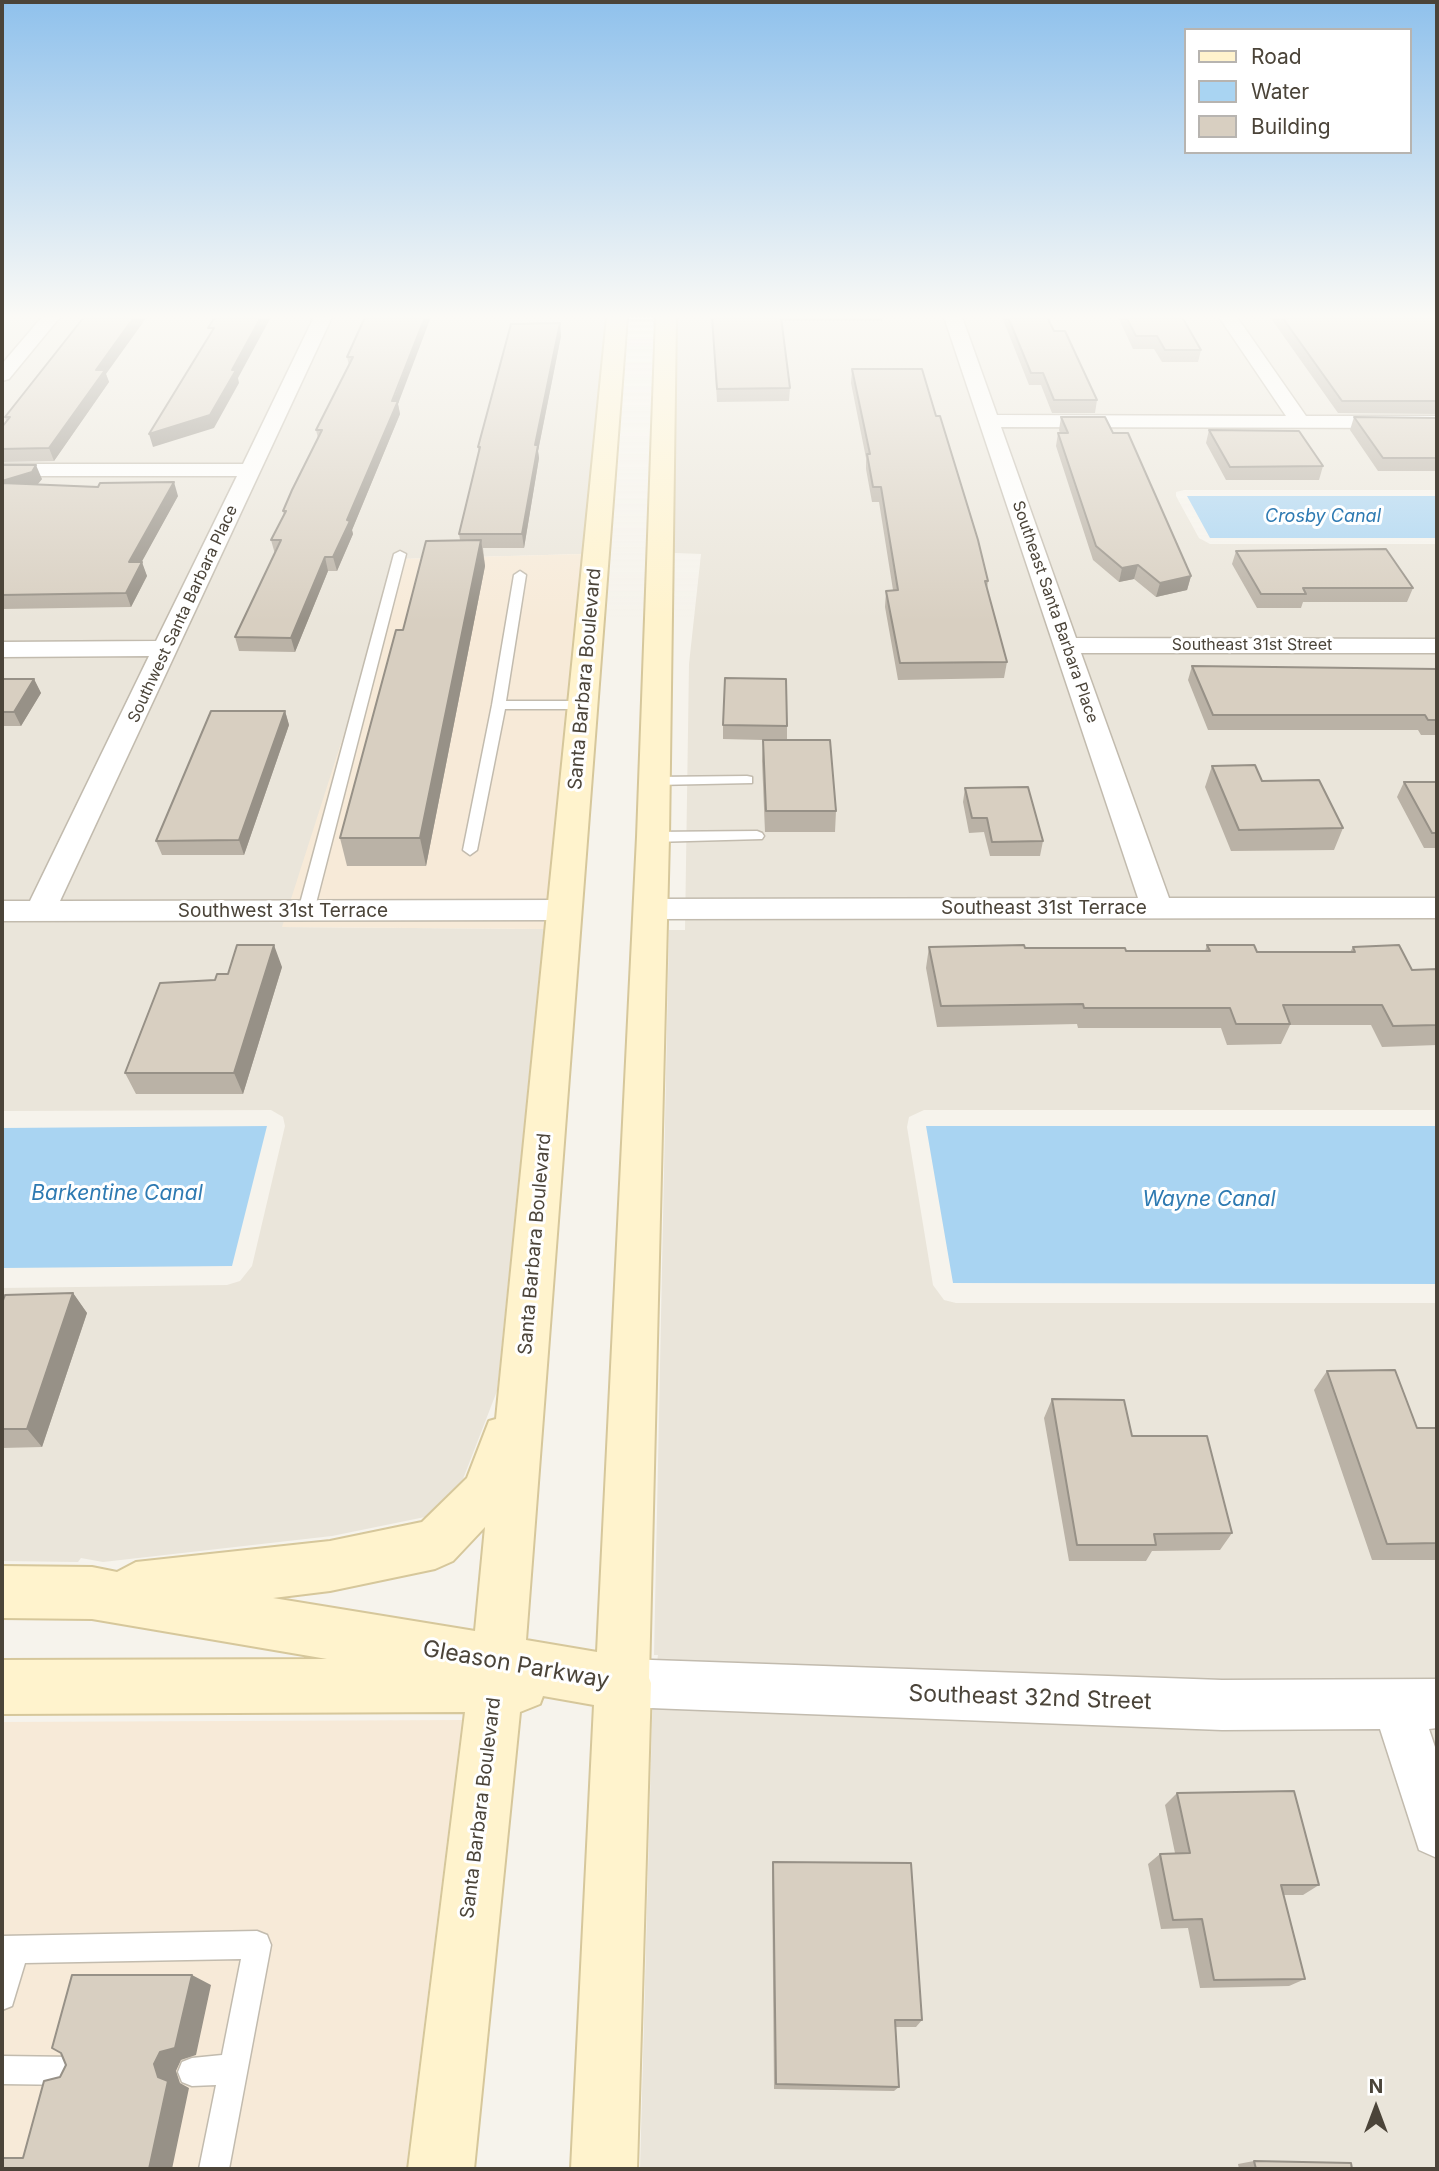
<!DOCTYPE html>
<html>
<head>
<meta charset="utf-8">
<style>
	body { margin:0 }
	#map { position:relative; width:1439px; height:2171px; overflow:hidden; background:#f6f3ec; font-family:Inter,sans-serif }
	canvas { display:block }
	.frame { position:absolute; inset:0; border:4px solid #4b4439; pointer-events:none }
	.legend { position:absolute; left:1184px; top:28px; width:228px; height:126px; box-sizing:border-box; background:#fff; border:2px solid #b7b4b0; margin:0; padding:9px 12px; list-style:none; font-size:21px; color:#4b4439 }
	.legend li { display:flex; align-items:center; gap:14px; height:35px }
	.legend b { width:35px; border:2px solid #b7b4b0 }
	.north { position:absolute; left:1341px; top:2073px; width:70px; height:70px; -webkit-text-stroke:5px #fff; paint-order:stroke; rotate:0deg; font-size:19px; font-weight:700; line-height:28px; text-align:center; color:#4b4439 }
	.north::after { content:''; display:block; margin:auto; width:24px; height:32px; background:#4b4439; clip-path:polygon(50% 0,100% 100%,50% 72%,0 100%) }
</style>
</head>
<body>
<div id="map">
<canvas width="1439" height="2171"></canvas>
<div class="frame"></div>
<ul class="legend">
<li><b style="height:9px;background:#fff3cd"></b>Road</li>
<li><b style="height:19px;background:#a9d4f2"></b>Water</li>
<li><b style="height:19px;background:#d8cfc1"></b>Building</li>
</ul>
<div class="north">N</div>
</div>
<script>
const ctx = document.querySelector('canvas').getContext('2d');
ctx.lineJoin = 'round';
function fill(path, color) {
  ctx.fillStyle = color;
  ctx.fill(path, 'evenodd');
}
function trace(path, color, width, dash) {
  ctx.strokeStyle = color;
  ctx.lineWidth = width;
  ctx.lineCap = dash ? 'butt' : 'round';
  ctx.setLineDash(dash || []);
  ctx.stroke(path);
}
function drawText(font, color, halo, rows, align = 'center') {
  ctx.font = font + ' Inter,sans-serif';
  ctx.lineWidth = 6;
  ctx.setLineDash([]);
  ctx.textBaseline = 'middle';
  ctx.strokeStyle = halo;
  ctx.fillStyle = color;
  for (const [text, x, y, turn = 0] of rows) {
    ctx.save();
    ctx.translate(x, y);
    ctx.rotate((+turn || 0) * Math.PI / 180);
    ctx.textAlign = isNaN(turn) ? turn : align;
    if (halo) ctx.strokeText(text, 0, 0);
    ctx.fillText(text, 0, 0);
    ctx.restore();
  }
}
fill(new Path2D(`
	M 2,317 L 607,317 L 583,554 L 400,559 L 283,927 L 544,929 L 497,1391 L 463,1479 L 425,1517 L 332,1536 L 103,1562 L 81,1558 L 78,1562 L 2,1561 L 2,1288 L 227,1285 L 240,1281 L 252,1266 L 285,1126 L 283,1117 L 271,1110 L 2,1111 Z
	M 676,317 L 1437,317 L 1437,490 L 1184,490 L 1176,492 L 1176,496 L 1199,538 L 1210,544 L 1437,544 L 1437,1110 L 924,1110 L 909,1117 L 907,1127 L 933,1285 L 944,1300 L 956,1303 L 1437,1303 L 1437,2169 L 640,2169 L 653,1685 L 658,1655 L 654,1655 L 669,930 L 685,930 L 689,664 L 701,554 L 673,553 Z`), '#eae5da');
fill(new Path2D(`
	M 583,554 L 544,929 L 282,927 L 400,559 Z
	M 462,1720 L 406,2169 L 2,2169 L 2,1722 Z`), '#f7ead8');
fill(new Path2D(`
	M 1187,496 L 1437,496 L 1437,538 L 1210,538 Z
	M 267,1126 L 232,1266 L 2,1268 L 2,1128 Z
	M 926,1126 L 1437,1126 L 1437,1284 L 953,1283 Z`), '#a9d4f2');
const service = new Path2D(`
	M 400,551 L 406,554 L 314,911 L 306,916 L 298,911 L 394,554 Z
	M 520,571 L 526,575 L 506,701 L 583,701 L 590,705 L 583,709 L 505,709 L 477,850 L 470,855 L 463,850 L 492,705 L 514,575 Z
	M 747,776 L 752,777 L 752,783 L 655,785 L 648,781 L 655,777 Z
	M 757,831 L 762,833 L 764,836 L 762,839 L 653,842 L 646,837 L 653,832 Z
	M 257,1931 L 267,1935 L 271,1945 L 229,2169 L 199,2169 L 216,2085 L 192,2086 L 182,2082 L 178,2072 L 182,2062 L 192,2058 L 222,2055 L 241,1959 L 25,1963 L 12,2006 L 2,2010 L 2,1936 Z
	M 2,2056 L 74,2057 L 84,2061 L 88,2071 L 84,2081 L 74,2085 L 2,2084 Z`);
const minor = new Path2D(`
	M 42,317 L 60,317 L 9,379 L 2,381 L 2,364 Z
	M 314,317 L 332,317 L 60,901 L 565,900 L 576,903 L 580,910 L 576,917 L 565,920 L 2,921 L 2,901 L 30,901 L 149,656 L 2,657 L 2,642 L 156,641 L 237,476 L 2,476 L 2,464 L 243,464 Z
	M 944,317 L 962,317 L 997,415 L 1286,416 L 1219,317 L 1237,317 L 1306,416 L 1437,416 L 1437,428 L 1001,427 L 1076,638 L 1437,639 L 1437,653 L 1081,653 L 1169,898 L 1437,898 L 1437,918 L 650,919 L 639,916 L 635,909 L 639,902 L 650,899 L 1138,898 Z
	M 624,1659 L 1222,1680 L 1437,1679 L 1437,1728 L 1429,1729 L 1437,1753 L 1437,1858 L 1419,1850 L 1380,1729 L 1222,1730 L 624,1707 L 607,1700 L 600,1683 L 607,1666 Z`);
const secondary = new Path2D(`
	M 607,317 L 627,317 L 526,1640 L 597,1652 L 637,837 L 656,317 L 676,317 L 669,837 L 649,1678 L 651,1683 L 637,2169 L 571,2169 L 594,1705 L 543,1696 L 540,1704 L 520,1712 L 474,2169 L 408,2169 L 465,1712 L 2,1714 L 2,1660 L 327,1659 L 92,1619 L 2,1618 L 2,1566 L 92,1567 L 117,1572 L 136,1562 L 330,1541 L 422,1522 L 467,1478 L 489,1421 L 496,1419 ZM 485,1527 L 475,1631 L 273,1598 L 330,1591 L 435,1569 L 453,1561 Z`);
trace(service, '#c2bbae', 3);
trace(minor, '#c2bbae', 3);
trace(secondary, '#d6c79b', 4);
fill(service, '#fff');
fill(minor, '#fff');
fill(secondary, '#fff3cd');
fill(new Path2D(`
	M 365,317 L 398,404 L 400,414 L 352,530 L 353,534 L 337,571 L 328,571 L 295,652 L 239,651 L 235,637 L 275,554 L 271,540 L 284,515 L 283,511 L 318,438 L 316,430 L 349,365 L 347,357 Z
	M 712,317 L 883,317 L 882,321 L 782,321 L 790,388 L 789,401 L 717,402 Z
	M 1002,317 L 1047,317 L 1054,331 L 1097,400 L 1095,413 L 1052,413 L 1041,385 L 1029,385 Z
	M 1118,317 L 1182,317 L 1201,350 L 1198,362 L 1162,362 L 1154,349 L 1133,349 Z
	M 1270,317 L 1437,317 L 1437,414 L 1338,413 Z
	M 560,323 L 561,336 L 538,451 L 539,458 L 524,548 L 483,548 L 485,566 L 426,866 L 347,866 L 340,838 L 403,630 L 460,540 L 459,534 L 479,454 L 478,447 Z
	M 852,369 L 936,416 L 988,581 L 987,589 L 1007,662 L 1004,678 L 898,680 L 885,607 L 886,591 L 893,590 L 879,502 L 872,502 L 866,469 L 866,458 L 851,383 Z
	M 106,374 L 109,382 L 54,461 L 2,462 L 2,427 L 6,421 L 5,417 Z
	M 1061,417 L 1113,433 L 1191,576 L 1187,590 L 1156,597 L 1134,579 L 1119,582 L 1093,560 L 1056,446 L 1058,433 L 1060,433 L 1059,430 Z
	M 1354,417 L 1437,418 L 1437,471 L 1378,471 L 1350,430 Z
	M 1209,430 L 1323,466 L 1319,480 L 1226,480 L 1206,443 Z
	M 2,465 L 42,479 L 37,485 L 178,496 L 141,562 L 147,576 L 131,607 L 2,609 Z
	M 1236,551 L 1413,588 L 1407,602 L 1303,602 L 1301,608 L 1257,608 L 1232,564 Z
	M 1192,666 L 1437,669 L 1437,735 L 1421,735 L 1418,730 L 1208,730 L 1188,680 Z
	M 2,679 L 34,679 L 41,693 L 21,726 L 2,726 Z
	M 285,711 L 289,725 L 244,855 L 162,855 L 156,841 Z
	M 723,725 L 787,726 L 787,740 L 836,811 L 835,832 L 765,832 L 762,761 L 763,740 L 723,739 Z
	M 1212,766 L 1262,781 L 1343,828 L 1334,850 L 1231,851 L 1205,787 Z
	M 1404,782 L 1437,782 L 1437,848 L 1424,848 L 1397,797 Z
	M 965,788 L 1043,841 L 1040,856 L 990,856 L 984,832 L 969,833 L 963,802 Z
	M 1207,945 L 1257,952 L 1350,952 L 1353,947 L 1412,970 L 1437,969 L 1437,1045 L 1382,1047 L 1371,1025 L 1290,1025 L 1281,1044 L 1227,1045 L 1221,1028 L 1078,1028 L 1077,1024 L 937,1027 L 926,968 L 929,947 L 1025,948 L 1126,951 L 1205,951 Z
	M 282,967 L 243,1094 L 136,1094 L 125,1073 L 215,980 L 228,974 Z
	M 73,1293 L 87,1313 L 42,1447 L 2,1448 L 2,1303 Z
	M 1327,1371 L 1417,1428 L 1437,1428 L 1437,1560 L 1372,1560 L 1314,1390 Z
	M 1052,1399 L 1132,1436 L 1232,1533 L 1220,1550 L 1152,1551 L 1146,1561 L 1069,1561 L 1044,1418 Z
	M 1177,1793 L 1319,1885 L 1303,1895 L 1283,1895 L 1305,1979 L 1289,1986 L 1200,1988 L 1188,1928 L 1161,1929 L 1148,1864 L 1160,1854 L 1175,1853 L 1165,1805 Z
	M 773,1862 L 922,2020 L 916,2027 L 895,2027 L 899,2087 L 894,2091 L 774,2089 L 772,1872 Z
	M 1254,2161 L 1352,2169 L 1239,2169 L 1238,2164 Z`), '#bab2a6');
fill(new Path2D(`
	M 134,317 L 147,317 L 106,374 L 109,382 L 54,461 L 49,448 L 96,370 Z
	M 261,317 L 271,317 L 238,378 L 239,383 L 214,428 L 153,447 L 149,434 L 232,370 Z
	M 425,317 L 431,317 L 398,404 L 400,414 L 352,530 L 353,534 L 337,571 L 333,557 Z
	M 560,323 L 561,336 L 538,451 L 539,458 L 524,548 L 522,534 L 535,445 Z
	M 36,465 L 42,479 L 37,485 L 2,497 L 2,481 Z
	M 174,482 L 178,496 L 134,576 L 129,562 Z
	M 481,540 L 485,566 L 426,866 L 420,838 Z
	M 325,557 L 328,571 L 295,652 L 291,638 Z
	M 142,562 L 147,576 L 131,607 L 126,593 Z
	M 1138,565 L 1134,579 L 1119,582 L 1122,568 Z
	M 1191,576 L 1187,590 L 1156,597 L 1160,583 Z
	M 34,679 L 41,693 L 21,726 L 14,712 Z
	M 285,711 L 289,725 L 244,855 L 239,840 Z
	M 274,945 L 282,967 L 243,1094 L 234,1073 Z
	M 73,1293 L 87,1313 L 42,1447 L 27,1429 Z
	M 192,1975 L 211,1985 L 196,2055 L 181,2060 L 176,2071 L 180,2083 L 189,2088 L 172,2169 L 149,2169 L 158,2077 L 154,2064 Z`), '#979187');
const building = new Path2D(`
	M 84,317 L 134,317 L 96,370 L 105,370 L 49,448 L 2,449 L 2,427 L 10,417 L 5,417 Z
	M 215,317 L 261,317 L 232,370 L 236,370 L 210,415 L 149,434 L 214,328 L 208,328 Z
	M 365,317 L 425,317 L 392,401 L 398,401 L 347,520 L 350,521 L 333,557 L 325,557 L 291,638 L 235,637 L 281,540 L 271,540 L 286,511 L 283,511 L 292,490 L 322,430 L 316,430 L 353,357 L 347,357 Z
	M 712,317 L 781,317 L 790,388 L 717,389 Z
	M 1008,317 L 1047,317 L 1054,331 L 1065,331 L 1097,400 L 1054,400 L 1043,373 L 1031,373 Z
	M 1126,317 L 1182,317 L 1201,350 L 1165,350 L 1157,336 L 1136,336 Z
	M 1282,317 L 1437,317 L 1437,401 L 1342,401 Z
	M 560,323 L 535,445 L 538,445 L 522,534 L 459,534 L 480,447 L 478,447 L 511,324 Z
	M 852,369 L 922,369 L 936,416 L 940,416 L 978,540 L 988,581 L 985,581 L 1007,662 L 900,663 L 886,591 L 898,590 L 881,487 L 873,487 L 867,454 L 870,454 Z
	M 1061,417 L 1105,417 L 1113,433 L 1128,433 L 1191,576 L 1160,583 L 1138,565 L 1122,568 L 1096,546 L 1058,433 L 1068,433 Z
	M 1354,417 L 1437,418 L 1437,458 L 1383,458 Z
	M 1209,430 L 1299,431 L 1323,466 L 1230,467 Z
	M 2,465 L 36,465 L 32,472 L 2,481 Z
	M 174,482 L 129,562 L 142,562 L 126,593 L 2,595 L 2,483 L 98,487 L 100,483 Z
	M 481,540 L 420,838 L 340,838 L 396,630 L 403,630 L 426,541 Z
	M 1386,549 L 1413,588 L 1303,588 L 1306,594 L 1261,594 L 1236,551 Z
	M 1192,666 L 1437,669 L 1437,720 L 1428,720 L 1425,715 L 1213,715 Z
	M 725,678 L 786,679 L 787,726 L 723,725 Z
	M 2,679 L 34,679 L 14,712 L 2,712 Z
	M 211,711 L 285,711 L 239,840 L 156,841 Z
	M 763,740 L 830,740 L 836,811 L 766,811 Z
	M 1255,765 L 1262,781 L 1319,780 L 1343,828 L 1239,830 L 1212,766 Z
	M 1404,782 L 1437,782 L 1437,833 L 1432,833 Z
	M 1028,787 L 1043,841 L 992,842 L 987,818 L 972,818 L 965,788 Z
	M 237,945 L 274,945 L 234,1073 L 125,1073 L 160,983 L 215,980 L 217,974 L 228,974 Z
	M 1024,945 L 1025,948 L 1125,948 L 1126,951 L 1210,951 L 1207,945 L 1254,945 L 1257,952 L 1355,952 L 1353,947 L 1399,945 L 1412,970 L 1437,969 L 1437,1025 L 1393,1026 L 1382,1005 L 1283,1005 L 1290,1024 L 1236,1024 L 1230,1008 L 1084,1008 L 1083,1004 L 941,1006 L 929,947 Z
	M 73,1293 L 27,1429 L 2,1429 L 2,1303 L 5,1295 Z
	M 1395,1370 L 1417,1428 L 1437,1428 L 1437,1543 L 1387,1544 L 1327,1371 Z
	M 1052,1399 L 1124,1400 L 1132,1436 L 1207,1436 L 1232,1533 L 1154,1534 L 1156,1545 L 1077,1545 Z
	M 1294,1791 L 1319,1885 L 1281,1885 L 1305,1979 L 1214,1980 L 1202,1919 L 1173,1920 L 1160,1854 L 1190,1853 L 1177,1793 Z
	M 773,1862 L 911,1863 L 922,2020 L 895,2020 L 899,2087 L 776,2084 Z
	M 72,1975 L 192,1975 L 175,2048 L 160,2052 L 154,2064 L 158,2077 L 168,2081 L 149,2169 L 2,2169 L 2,2158 L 23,2158 L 44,2081 L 60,2077 L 66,2065 L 61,2053 L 52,2048 Z
	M 1254,2161 L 1351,2163 L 1352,2169 L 1256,2169 Z`);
fill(building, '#d8cfc1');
trace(building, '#979187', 2);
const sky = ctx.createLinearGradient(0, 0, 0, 621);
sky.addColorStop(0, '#8fc1ec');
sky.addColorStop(0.51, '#fbfaf6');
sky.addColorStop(1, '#fbfaf600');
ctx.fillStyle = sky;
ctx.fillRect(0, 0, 1439, 621);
drawText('16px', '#4b4439', '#fff', [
	["Southeast Santa Barbara Place",1055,612,71],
	["Southwest Santa Barbara Place",183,614,-65],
	["Southeast 31st Street",1252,645]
]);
drawText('italic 18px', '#2e7ab2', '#fff', [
	["Crosby Canal",1323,517]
]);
drawText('19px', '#4b4439', '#fff', [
	["Santa Barbara Boulevard",585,679,-85],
	["Southeast 31st Terrace",1044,908],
	["Southwest 31st Terrace",283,911],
	["Santa Barbara Boulevard",535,1244,-85],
	["Santa Barbara Boulevard",481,1808,-83]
]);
drawText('italic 21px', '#2e7ab2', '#fff', [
	["Barkentine Canal",117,1194],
	["Wayne Canal",1209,1200]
]);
drawText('23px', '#4b4439', '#fff', [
	["Gleason Parkway",516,1665,10],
	["Southeast 32nd Street",1030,1698,2]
]);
</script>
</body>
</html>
